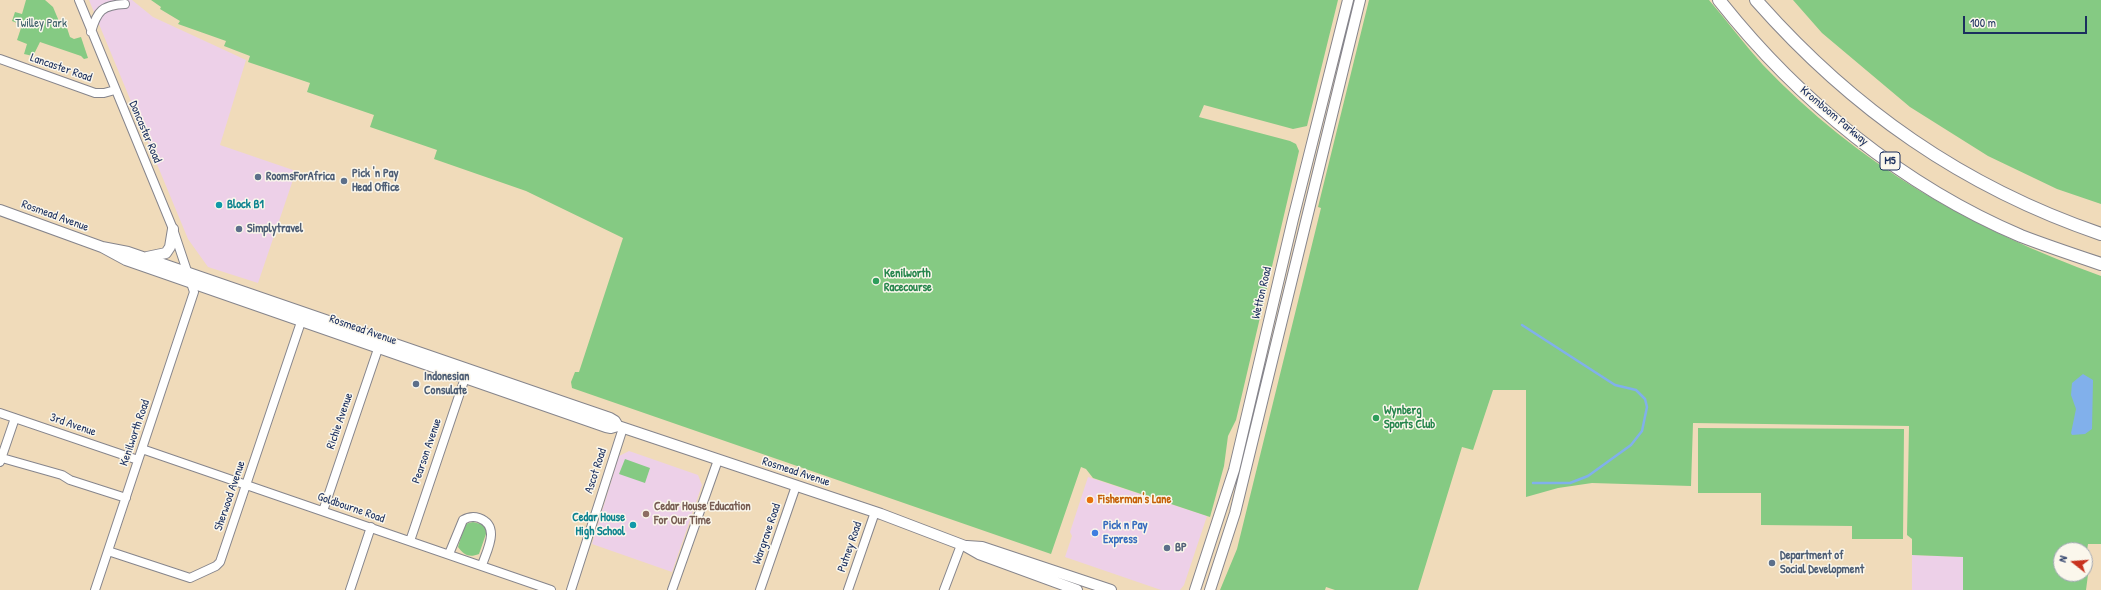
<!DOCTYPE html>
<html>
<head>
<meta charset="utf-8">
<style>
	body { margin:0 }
	#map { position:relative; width:2101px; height:590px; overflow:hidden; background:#f0dbba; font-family:"Patrick Hand",sans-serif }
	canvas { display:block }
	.north { position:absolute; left:2053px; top:542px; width:40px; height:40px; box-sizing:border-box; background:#fbf7ec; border:1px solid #a1a7b3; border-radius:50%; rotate:287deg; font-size:11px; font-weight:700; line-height:16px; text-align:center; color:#1b2f5e }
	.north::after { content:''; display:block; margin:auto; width:14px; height:18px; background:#c8321e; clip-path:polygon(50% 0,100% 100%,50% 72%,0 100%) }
	.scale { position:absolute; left:1963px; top:16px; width:124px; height:18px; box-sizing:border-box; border:2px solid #1b2f5e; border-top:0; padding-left:5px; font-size:12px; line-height:14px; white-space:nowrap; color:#1b2f5e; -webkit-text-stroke:3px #fbf7ec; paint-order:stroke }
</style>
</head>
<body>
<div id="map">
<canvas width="2101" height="590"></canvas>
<div class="north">N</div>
<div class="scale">100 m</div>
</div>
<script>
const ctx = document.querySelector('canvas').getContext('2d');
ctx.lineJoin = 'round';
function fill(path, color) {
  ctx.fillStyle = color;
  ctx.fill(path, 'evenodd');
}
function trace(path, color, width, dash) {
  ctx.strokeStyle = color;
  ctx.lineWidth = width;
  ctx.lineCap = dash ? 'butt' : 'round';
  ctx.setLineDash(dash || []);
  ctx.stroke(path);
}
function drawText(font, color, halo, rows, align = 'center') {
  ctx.font = font + ' "Patrick Hand",sans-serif';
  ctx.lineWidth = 3;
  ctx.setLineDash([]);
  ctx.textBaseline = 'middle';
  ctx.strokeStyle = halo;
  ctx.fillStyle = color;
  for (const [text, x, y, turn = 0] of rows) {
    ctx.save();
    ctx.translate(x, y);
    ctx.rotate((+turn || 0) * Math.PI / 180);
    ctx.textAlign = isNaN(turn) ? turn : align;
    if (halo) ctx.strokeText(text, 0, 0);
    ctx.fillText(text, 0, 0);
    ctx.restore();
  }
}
fill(new Path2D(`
	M 89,0 L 132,0 L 153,17 L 246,60 L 220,145 L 296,171 L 258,283 L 208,267 L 188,239 Z
	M 629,451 L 698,475 L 702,485 L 672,572 L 592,544 L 619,456 Z
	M 1088,477 L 1207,516 L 1184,585 L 1180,590 L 1161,590 L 1065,557 L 1072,536 L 1070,532 Z
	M 1912,555 L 1963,557 L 1963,590 L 1912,590 Z`), '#edd0e8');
fill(new Path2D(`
	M 26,0 L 45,0 L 53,7 L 61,26 L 66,25 L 70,37 L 74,39 L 81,37 L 88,58 L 84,59 L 81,56 L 40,42 L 33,56 L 24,54 L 27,44 L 17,40 L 22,25 L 12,21 L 15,12 L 22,14 Z
	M 151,0 L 1338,0 L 1307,126 L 1293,129 L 1204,105 L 1199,117 L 1290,141 L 1296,144 L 1299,151 L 1236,420 L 1228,436 L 1224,466 L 1210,517 L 1093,478 L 1086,469 L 1081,467 L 1051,554 L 572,388 L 571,382 L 575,372 L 579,372 L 623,238 L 526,191 L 434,159 L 437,150 L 370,127 L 374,115 L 307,92 L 310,83 L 248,62 L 250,56 L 224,46 L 226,41 L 178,24 L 180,21 L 160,9 L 161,7 Z
	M 1369,0 L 1709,0 C 1727,21 1744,44 1763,65 C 1858,165 1972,229 2101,276 L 2101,544 L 2088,544 L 2085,562 L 2085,550 L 2061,550 L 2061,574 L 2085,574 L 2085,567 L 2089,567 L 2086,590 L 1963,590 L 1963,557 L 1912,555 L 1912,539 L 1907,535 L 1909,426 L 1693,423 L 1691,486 L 1592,483 L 1558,488 L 1526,497 L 1526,390 L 1493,390 L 1473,450 L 1462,447 L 1418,590 L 1335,590 L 1326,587 L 1325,590 L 1220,590 L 1237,549 L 1321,208 L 1318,207 Z
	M 1793,0 L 2101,0 L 2101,204 L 2057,189 L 1988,156 L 1910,107 L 1822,33 Z
	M 1698,428 L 1904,429 L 1903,539 L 1852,539 L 1852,526 L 1761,525 L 1761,493 L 1698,493 Z
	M 625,459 L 650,468 L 645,483 L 619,474 Z
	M 473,522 L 484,525 L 487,531 L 479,554 C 469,558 464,555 458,547 L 465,524 Z`), '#85ca83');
fill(new Path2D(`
	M 2083,374 L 2093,380 L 2092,429 L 2085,434 L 2072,435 L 2071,433 L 2076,409 L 2071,395 L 2072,383 Z`), '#81b0eb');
trace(new Path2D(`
	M 1522,325 L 1615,385 L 1636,390 L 1645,399 L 1647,407 L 1642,431 L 1631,445 L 1588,476 L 1570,483 L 1533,483`), '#81b0eb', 2.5);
const minor = new Path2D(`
	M 79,0 L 173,229 L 194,292 L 95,590
	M 91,32 C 97,11 102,5 125,4
	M 0,59 L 95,93 L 104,93 L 115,90
	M 0,413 L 138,460
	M 142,449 L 551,590
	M 2,458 L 62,475 L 70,480 L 126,498
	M 0,462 L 15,418
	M 323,511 L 380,343
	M 410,541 L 467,372
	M 108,551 L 190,578 L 216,566 L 220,562 L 301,322
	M 449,554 L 463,520 C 468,517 473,516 479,518 C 501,526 487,550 482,565
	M 350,590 L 371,527
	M 571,590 L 623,428
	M 672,590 L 718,460
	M 760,590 L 796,486
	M 848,590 L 875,512
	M 944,590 L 961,545`);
const major = new Path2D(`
	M 0,210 L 102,247 L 128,252 L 572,405 L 610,418 L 615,421 L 618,426
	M 102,247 L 126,260 L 606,427 L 611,428 L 618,426 L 881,514 L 965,546 L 979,554 L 1077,590
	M 147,257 L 166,253 L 170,247 L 173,229
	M 967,546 L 982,547 L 1111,590
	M 1195,590 L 1234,470 L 1293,219 L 1348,0
	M 1210,590 L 1235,513 L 1360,0`);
const highway = new Path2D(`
	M 1719,0 C 1798,100 1903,186 2021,236 C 2047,246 2074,255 2101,264
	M 1756,0 C 1852,109 1963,187 2101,234`);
trace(minor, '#86858c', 10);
trace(major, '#86858c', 12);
trace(highway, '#86858c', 14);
trace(minor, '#fff', 8);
trace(major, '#fff', 10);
trace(highway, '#fff', 12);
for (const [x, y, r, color] of [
	[258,177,4,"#5c6f8a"],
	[344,181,4,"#5c6f8a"],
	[219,205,4,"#0f9aa8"],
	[239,229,4,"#5c6f8a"],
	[876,281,4,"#2e9e5b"],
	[416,384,4,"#5c6f8a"],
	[1376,418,4,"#2e9e5b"],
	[1090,500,4,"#e8710a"],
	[646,514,4,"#8d6e63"],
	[633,525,4,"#0f9aa8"],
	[1095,533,4,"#3f7fe0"],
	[1167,548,4,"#5c6f8a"],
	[1772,563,4,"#5c6f8a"]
]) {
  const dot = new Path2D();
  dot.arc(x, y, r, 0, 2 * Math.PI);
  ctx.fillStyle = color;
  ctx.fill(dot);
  trace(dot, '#fbf7ec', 1.5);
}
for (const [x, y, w] of [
	[1890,161,20]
]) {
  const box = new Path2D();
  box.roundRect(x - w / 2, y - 9, w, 18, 3);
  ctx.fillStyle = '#fbf7ec';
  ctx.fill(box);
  trace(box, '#1b2f5e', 1);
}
drawText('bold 11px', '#1b2f5e', null, [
	["M5",1890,161]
]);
drawText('12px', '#3b5e69', '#fbf7ec', [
	["Twilley Park",41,24]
]);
drawText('12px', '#1b2f5e', '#fbf7ec', [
	["Lancaster Road",61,68,19],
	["Kromboom Parkway",1834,116,40],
	["Doncaster Road",145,132,67],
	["Rosmead Avenue",55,216,20],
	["Wetton Road",1262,293,-77],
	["Rosmead Avenue",363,330,19],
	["Richie Avenue",340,421,-71],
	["3rd Avenue",73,425,19],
	["Kenilworth Road",135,433,-71],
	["Pearson Avenue",427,451,-71],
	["Ascot Road",596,471,-72],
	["Rosmead Avenue",796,472,18],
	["Sherwood Avenue",230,496,-71],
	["Goldbourne Road",351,508,19],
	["Wargrave Road",767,534,-71],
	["Putney Road",850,547,-71]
]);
drawText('bold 12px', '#4e5e75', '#fbf7ec', [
	["Pick 'n Pay",352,174],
	["Head Office",352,188],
	["RoomsForAfrica",266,177],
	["Simplytravel",247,229],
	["Indonesian",424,377],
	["Consulate",424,391],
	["BP",1175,548],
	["Department of",1780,556],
	["Social Development",1780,570]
], 'left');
drawText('bold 12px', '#0d838f', '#fbf7ec', [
	["Block B1",227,205],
	["Cedar House",625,518,"right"],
	["High School",625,532,"right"]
], 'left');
drawText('bold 12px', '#27864d', '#fbf7ec', [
	["Kenilworth",884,274],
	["Racecourse",884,288],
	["Wynberg",1384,411],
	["Sports Club",1384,425]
], 'left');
drawText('bold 12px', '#c56008', '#fbf7ec', [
	["Fisherman's Lane",1098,500]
], 'left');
drawText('bold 12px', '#785e54', '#fbf7ec', [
	["Cedar House Education",654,507],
	["For Our Time",654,521]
], 'left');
drawText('bold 12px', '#366cbe', '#fbf7ec', [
	["Pick n Pay",1103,526],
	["Express",1103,540]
], 'left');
</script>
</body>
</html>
